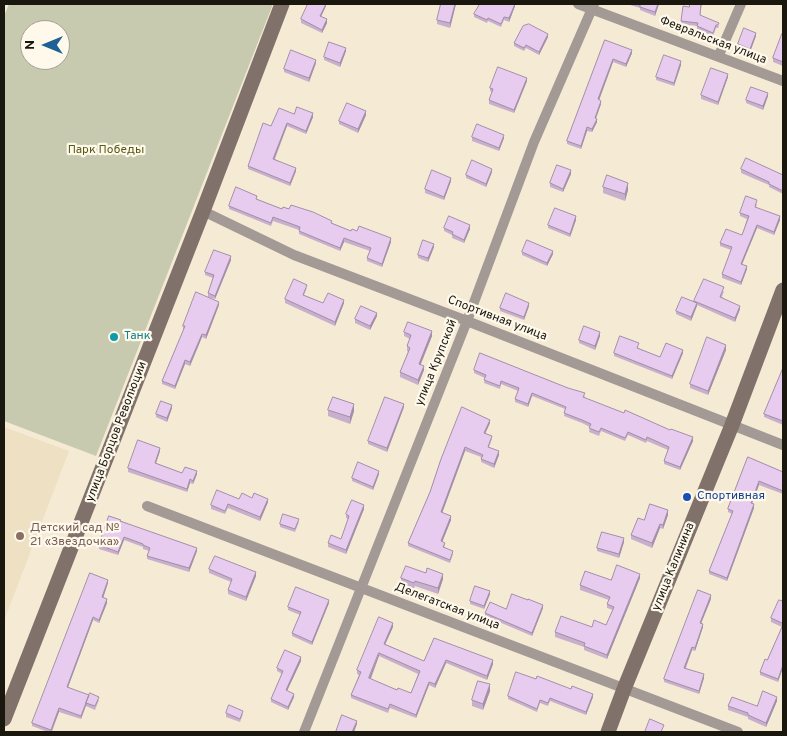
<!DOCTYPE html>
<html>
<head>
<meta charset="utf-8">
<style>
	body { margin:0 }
	#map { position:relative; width:787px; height:736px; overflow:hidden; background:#f5ebd5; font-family:Overpass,sans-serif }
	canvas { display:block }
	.frame { position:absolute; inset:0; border:5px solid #1a170f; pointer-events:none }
	.north { position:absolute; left:20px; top:20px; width:50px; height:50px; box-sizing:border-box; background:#fff9ec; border:1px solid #a39f94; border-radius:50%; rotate:270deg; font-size:14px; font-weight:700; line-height:20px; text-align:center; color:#1a170f }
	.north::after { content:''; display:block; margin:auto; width:18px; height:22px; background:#1d6195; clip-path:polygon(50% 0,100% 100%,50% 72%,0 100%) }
</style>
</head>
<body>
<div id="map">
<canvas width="787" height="736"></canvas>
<div class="frame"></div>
<div class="north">N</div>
</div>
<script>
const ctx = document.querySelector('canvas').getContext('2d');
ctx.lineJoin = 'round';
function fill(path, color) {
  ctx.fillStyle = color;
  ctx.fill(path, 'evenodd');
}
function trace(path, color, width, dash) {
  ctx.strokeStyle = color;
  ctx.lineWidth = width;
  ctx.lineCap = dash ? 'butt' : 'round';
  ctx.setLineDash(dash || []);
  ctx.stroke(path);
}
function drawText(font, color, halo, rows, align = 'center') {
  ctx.font = font + ' Overpass,sans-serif';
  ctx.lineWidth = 4.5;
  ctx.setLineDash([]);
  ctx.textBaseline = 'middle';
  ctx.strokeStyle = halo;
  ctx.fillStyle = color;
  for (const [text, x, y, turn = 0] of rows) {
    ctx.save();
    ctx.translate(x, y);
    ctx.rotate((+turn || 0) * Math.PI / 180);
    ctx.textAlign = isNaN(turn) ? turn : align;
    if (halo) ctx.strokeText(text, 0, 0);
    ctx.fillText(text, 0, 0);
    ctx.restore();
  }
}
fill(new Path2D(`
	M 4,427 L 69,451 L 4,621 Z`), '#ede0c3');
fill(new Path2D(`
	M 9,4 L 273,4 L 96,456 L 4,421 L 4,16 ZM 30,30 L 60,30 L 60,60 L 30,60 Z`), '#c8caaf');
trace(new Path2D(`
	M 578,4 L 783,81
	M 719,55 L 741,4
	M 203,211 L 294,255 L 467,321 L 783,445
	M 147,506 L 738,732
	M 304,732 L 467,321 L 534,142 L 594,4`), '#a39995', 10);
trace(new Path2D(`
	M 4,719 L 203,211 L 282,4
	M 608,732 L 624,689 L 732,425 L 783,290`), '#80716b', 15);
fill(new Path2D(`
	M 326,4 L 326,6 L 321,16 L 327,23 L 322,33 L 301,23 L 301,19 Z
	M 440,4 L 456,4 L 450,28 L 437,24 L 437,20 L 441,4 Z
	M 515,4 L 515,6 L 509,22 L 504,20 L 501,27 L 488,21 L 487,23 L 474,17 L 474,14 Z
	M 627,4 L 659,4 L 655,16 L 640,10 L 640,8 Z
	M 690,4 L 702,4 L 700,15 L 719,26 L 718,28 L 716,28 L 713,36 L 697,29 L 697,26 L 681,24 L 681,21 L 689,7 Z
	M 783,35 L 783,66 L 773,62 L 773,58 Z
	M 756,36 L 750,52 L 738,48 L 738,44 Z
	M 548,37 L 539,55 L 526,48 L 524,51 L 514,46 L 514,43 Z
	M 605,40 L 632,53 L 626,67 L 613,62 L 599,100 L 601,104 L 596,118 L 597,122 L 592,132 L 587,131 L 581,149 L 567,144 L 567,141 Z
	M 346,51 L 340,67 L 324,60 L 324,57 Z
	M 316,63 L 309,82 L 284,72 L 284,69 Z
	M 681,65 L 674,86 L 656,80 L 656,77 Z
	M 728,77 L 718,105 L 701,99 L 701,95 Z
	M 527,81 L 514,113 L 489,104 L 489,100 L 492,92 L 490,91 L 490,88 Z
	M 768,96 L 763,110 L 746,103 L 746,100 Z
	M 294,114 L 313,117 L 306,134 L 287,126 L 275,159 L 296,171 L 290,186 L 248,169 L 248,166 L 271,126 Z
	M 366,115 L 358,133 L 339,124 L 339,121 Z
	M 472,137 L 504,138 L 499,151 L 472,141 Z
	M 741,169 L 783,175 L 783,194 L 769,187 L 769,185 L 741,173 Z
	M 492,172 L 486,187 L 466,178 L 466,175 Z
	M 571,174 L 563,192 L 550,187 L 550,183 Z
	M 451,181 L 444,200 L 425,193 L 425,189 Z
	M 603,187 L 628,190 L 625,201 L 603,193 Z
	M 257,199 L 282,209 L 332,223 L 351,231 L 391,242 L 382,267 L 367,261 L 367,258 L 370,251 L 344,242 L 340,251 L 299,234 L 299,230 L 273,221 L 271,226 L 229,209 L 229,206 Z
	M 757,204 L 756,207 L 780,220 L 774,235 L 757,228 L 742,264 L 747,269 L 741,285 L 722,278 L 722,274 L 731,250 L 720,246 L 720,243 L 742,235 L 747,219 L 740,216 L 740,213 Z
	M 576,220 L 570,237 L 548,228 L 548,225 Z
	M 444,228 L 470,229 L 464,243 L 452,238 L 452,235 L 444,231 Z
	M 434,247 L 428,262 L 418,258 L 418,255 Z
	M 522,252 L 553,254 L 547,266 L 522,255 Z
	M 231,260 L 215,299 L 208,297 L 208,293 L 213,278 L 205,275 L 205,272 Z
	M 307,288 L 304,295 L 323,303 L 344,303 L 335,326 L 285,303 L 285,299 Z
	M 724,291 L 722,297 L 740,309 L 735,322 L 697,305 L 691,321 L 676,314 L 676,311 L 694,302 L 694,301 Z
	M 219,305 L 206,339 L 202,337 L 190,366 L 185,364 L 175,389 L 162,384 L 162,381 L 184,329 L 183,329 L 183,326 Z
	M 529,306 L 524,320 L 500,311 L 500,308 Z
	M 377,316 L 370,330 L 355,323 L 355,319 Z
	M 404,332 L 432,336 L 421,364 L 424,370 L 418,385 L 400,377 L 400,372 L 408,352 L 407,351 L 407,346 L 410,339 L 404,336 Z
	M 600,336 L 595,350 L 579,343 L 579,340 Z
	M 639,347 L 638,348 L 660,357 L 683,353 L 672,379 L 614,356 L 614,353 Z
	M 726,350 L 708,395 L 690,388 L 690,384 Z
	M 783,368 L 783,425 L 764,417 L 764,414 Z
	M 474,370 L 585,396 L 584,398 L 693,441 L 680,470 L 664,464 L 664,461 L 668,450 L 647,441 L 646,443 L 628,435 L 625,441 L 601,431 L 599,436 L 589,432 L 590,427 L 582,423 L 564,416 L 565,409 L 532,396 L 528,407 L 515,402 L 515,399 L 518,391 L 501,384 L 500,389 L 484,383 L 485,378 L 474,373 Z
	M 404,407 L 387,452 L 368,444 L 368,441 Z
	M 172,408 L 167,422 L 156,417 L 156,414 Z
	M 328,410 L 354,411 L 350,424 L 328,416 Z
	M 490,423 L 485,434 L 492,439 L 489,447 L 499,455 L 494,468 L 481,462 L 481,457 L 465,451 L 442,513 L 451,520 L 442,542 L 445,546 L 444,547 L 453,554 L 450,563 L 408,546 L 408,543 L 430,492 L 441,459 Z
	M 160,451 L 156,463 L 182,473 L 197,474 L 193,484 L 190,483 L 187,492 L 128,472 L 128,468 Z
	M 748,457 L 783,472 L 783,494 L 759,485 L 752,503 L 754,508 L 727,581 L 709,574 L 709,571 L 732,514 L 728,512 L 728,509 Z
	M 379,474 L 373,490 L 352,481 L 352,478 Z
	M 239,499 L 268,502 L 260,521 L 228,508 L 225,514 L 211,509 L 211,505 Z
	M 364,509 L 346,554 L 328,547 L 328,543 L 341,539 L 348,519 L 346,518 L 346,514 Z
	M 668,515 L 663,529 L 660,528 L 652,548 L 631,539 L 631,535 L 644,520 Z
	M 121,521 L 197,551 L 189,572 L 147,559 L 147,556 L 149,551 L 143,549 L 143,547 L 124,540 L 118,555 L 99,549 L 99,545 Z
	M 299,522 L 295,532 L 280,527 L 280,524 Z
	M 624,542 L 619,558 L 597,551 L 597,548 Z
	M 209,569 L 256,576 L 246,601 L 228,594 L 228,590 L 231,582 L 209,573 Z
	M 426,573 L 443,579 L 438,594 L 415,586 L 414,589 L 401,583 L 401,578 Z
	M 640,578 L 607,659 L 584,650 L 584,647 L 555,637 L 555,632 L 606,625 L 613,610 L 607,608 L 607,604 L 609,600 L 580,590 L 580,585 L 611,580 Z
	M 108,583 L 103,598 L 107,603 L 99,623 L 93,620 L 68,687 L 99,700 L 95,710 L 86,706 L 86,704 L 81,719 L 59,712 L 52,732 L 48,732 L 32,726 L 32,723 Z
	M 490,594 L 484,609 L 470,604 L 470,601 Z
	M 711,599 L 701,623 L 703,627 L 695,651 L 692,650 L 686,668 L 704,678 L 699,694 L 664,682 L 664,679 Z
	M 783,601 L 783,624 L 782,627 L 771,622 L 771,618 Z
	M 329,603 L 312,645 L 292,636 L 292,633 L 300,615 L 288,610 L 288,607 Z
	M 543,608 L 532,636 L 485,616 L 485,613 L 506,609 Z
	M 783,625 L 778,682 L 760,675 L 760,672 L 767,660 Z
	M 393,627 L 385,644 L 424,661 L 434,638 L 493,664 L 487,680 L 446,663 L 435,688 L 429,685 L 416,718 L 390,708 L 388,713 L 351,698 L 351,695 L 359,675 L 357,674 L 357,670 ZM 379,656 L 418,674 L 411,693 L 397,690 L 371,679 Z
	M 301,661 L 287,691 L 294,697 L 288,710 L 271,702 L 271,699 L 282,674 L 277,671 L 277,668 Z
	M 536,679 L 593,697 L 586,715 L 550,701 L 548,706 L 540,703 L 537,712 L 508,699 L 508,696 Z
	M 490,691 L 483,710 L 472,706 L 472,700 Z
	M 777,701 L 766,727 L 748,719 L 748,717 L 728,710 L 728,706 L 757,706 Z
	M 226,713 L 243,714 L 240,722 L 226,717 Z`), '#c8afce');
fill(new Path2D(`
	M 326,4 L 326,6 L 320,19 L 320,16 Z
	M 455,4 L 456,4 L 450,28 L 450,23 Z
	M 515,4 L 515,6 L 509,22 L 509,18 Z
	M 658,4 L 659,4 L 655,16 L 655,12 Z
	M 327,19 L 327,23 L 322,33 L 322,30 Z
	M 756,33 L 756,36 L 750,52 L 750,49 Z
	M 548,34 L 548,37 L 539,55 L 539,52 Z
	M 346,48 L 346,51 L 340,67 L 340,63 Z
	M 632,50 L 632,53 L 626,67 L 626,64 Z
	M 613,59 L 613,62 L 598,103 L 598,99 Z
	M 316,60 L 316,63 L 309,82 L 309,78 Z
	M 681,61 L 681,65 L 674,86 L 674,83 Z
	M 728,74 L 728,77 L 718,105 L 718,102 Z
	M 527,78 L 527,81 L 514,113 L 514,110 Z
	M 768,93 L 768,96 L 763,110 L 763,106 Z
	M 601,101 L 601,104 L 595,121 L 595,118 Z
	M 366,111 L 366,115 L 358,133 L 358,129 Z
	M 313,113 L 313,117 L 306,134 L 306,131 Z
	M 597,119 L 597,122 L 592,132 L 592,129 Z
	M 287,123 L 287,126 L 273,162 L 273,159 Z
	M 587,127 L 587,131 L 581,149 L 581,146 Z
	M 504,135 L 504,138 L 499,151 L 499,148 Z
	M 296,168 L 296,171 L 290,186 L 290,183 Z
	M 492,169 L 492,172 L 486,187 L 486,184 Z
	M 571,170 L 571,174 L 563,192 L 563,189 Z
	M 451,178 L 451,181 L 444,200 L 444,197 Z
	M 628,183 L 628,190 L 625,201 L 625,194 Z
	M 576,216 L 576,220 L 570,237 L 570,234 Z
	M 780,216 L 780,220 L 774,235 L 774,232 Z
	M 470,225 L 470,229 L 464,243 L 464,240 Z
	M 757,225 L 757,228 L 741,267 L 741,264 Z
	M 344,238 L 344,242 L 340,251 L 340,248 Z
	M 391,238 L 391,242 L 382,267 L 382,264 Z
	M 434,244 L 434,247 L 428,262 L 428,258 Z
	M 553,251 L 553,254 L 547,266 L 547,263 Z
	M 231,256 L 231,260 L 215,299 L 215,296 Z
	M 747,266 L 747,269 L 741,285 L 741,282 Z
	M 344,300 L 344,303 L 335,326 L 335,322 Z
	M 219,302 L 219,305 L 206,339 L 206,335 Z
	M 529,303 L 529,306 L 524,320 L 524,317 Z
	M 697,303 L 697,306 L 691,321 L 691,317 Z
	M 740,306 L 740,309 L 735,322 L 735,318 Z
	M 377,313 L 377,316 L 370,330 L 370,326 Z
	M 432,331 L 432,336 L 419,368 L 419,364 Z
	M 600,332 L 600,336 L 595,350 L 595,346 Z
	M 202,334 L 202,337 L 190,366 L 190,362 Z
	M 726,345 L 726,350 L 708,395 L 708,391 Z
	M 683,350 L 683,353 L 672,379 L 672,376 Z
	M 185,360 L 185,364 L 175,389 L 175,386 Z
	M 424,366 L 424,370 L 418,385 L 418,380 Z
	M 532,393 L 532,396 L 528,407 L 528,404 Z
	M 354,404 L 354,411 L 350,424 L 350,417 Z
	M 404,404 L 404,407 L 387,452 L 387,448 Z
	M 172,405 L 172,408 L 167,422 L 167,418 Z
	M 490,420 L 490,423 L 484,436 L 484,433 Z
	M 693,437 L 693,441 L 680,470 L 680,467 Z
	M 465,447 L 465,451 L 441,516 L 441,512 Z
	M 160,448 L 160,451 L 155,466 L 155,463 Z
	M 499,451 L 499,455 L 494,468 L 494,464 Z
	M 197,471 L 197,474 L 193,484 L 193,481 Z
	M 379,471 L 379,474 L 373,490 L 373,487 Z
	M 190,479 L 190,483 L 187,492 L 187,489 Z
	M 759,481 L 759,485 L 751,506 L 751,503 Z
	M 268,499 L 268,502 L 260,521 L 260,517 Z
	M 754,504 L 754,508 L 727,581 L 727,578 Z
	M 364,505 L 364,509 L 346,554 L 346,550 Z
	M 668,510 L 668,515 L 663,529 L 663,525 Z
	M 451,516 L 451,520 L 441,545 L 441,541 Z
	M 660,524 L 660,528 L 652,548 L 652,543 Z
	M 124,537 L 124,540 L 118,555 L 118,552 Z
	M 624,538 L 624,542 L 619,558 L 619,554 Z
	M 197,548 L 197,551 L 189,572 L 189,568 Z
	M 256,572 L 256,576 L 246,601 L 246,597 Z
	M 443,574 L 443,579 L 438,594 L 438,588 Z
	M 640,574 L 640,578 L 607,659 L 607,655 Z
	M 108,580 L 108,583 L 102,601 L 102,597 Z
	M 490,591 L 490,594 L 484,609 L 484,606 Z
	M 711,595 L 711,599 L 700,626 L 700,623 Z
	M 107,599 L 107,603 L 99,623 L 99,620 Z
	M 329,600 L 329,603 L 312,645 L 312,642 Z
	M 543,605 L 543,608 L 532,636 L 532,633 Z
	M 93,617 L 93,620 L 67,690 L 67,687 Z
	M 393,623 L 393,627 L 384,647 L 384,644 Z
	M 703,624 L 703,627 L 695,651 L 695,648 Z
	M 692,647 L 692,650 L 684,671 L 684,668 Z
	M 379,653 L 379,656 L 369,682 L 369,678 Z
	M 301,657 L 301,661 L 286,693 L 286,690 Z
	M 446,660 L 446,663 L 435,688 L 435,684 Z
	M 493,660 L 493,664 L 487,680 L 487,676 Z
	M 783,665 L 783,668 L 778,682 L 778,679 Z
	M 704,674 L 704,678 L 699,694 L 699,691 Z
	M 429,682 L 429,685 L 416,718 L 416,715 Z
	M 490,684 L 490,691 L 483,710 L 483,704 Z
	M 294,694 L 294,697 L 288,710 L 288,707 Z
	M 593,694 L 593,697 L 586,715 L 586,712 Z
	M 89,695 L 89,698 L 81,719 L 81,716 Z
	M 777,697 L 777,701 L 766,727 L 766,723 Z
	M 59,708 L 59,712 L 51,732 L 51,730 Z
	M 357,721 L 357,724 L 354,732 L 352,732 Z`), '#a28fa7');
const building = new Path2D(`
	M 308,4 L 326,4 L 320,16 L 327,19 L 322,30 L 301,19 Z
	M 441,4 L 455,4 L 450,23 L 437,20 Z
	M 480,4 L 515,4 L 509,18 L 504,17 L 501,24 L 488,18 L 487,20 L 474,14 Z
	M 637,4 L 658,4 L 655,12 L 640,7 L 640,5 Z
	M 690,4 L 701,4 L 700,15 L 719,23 L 718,25 L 716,25 L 713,33 L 697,26 L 698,23 L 681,21 L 683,6 L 689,7 Z
	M 529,24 L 548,34 L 539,52 L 526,45 L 524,48 L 514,43 L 523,26 Z
	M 744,28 L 756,33 L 750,49 L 738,44 Z
	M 782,34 L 783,35 L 783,62 L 773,58 Z
	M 605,40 L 632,50 L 626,64 L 613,59 L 598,99 L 601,101 L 595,118 L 597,119 L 592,129 L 587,127 L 581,146 L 567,141 Z
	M 329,42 L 346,48 L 340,63 L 324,57 Z
	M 291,50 L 316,60 L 309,78 L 284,69 Z
	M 664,55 L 681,61 L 674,83 L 656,77 Z
	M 498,67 L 527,78 L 514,110 L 489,100 L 493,89 L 490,88 Z
	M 711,68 L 728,74 L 718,102 L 701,95 Z
	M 751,87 L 768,93 L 763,106 L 746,100 Z
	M 347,103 L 366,111 L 358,129 L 339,121 Z
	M 297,107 L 313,113 L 306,131 L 287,123 L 273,159 L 296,168 L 290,183 L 248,166 L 263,123 L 271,126 L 279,108 L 294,114 Z
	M 477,124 L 504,135 L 499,148 L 472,137 Z
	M 746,158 L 783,175 L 783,191 L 769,184 L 769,182 L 741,169 Z
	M 472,160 L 492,169 L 486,184 L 466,175 Z
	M 557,165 L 571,170 L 563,189 L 550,183 Z
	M 432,170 L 451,178 L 444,197 L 425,189 Z
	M 607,175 L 628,183 L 625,194 L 603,187 Z
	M 236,187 L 257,196 L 256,199 L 282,209 L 283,207 L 289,209 L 291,205 L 313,212 L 332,221 L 331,223 L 351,231 L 352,229 L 357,231 L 359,226 L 391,238 L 382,264 L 367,258 L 371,248 L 344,238 L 340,248 L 299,231 L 300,227 L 273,217 L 271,223 L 229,206 Z
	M 746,196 L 757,200 L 755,207 L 780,216 L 774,232 L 757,225 L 741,264 L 747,266 L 741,282 L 722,274 L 732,247 L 720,243 L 726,229 L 742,235 L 749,216 L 740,213 Z
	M 555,208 L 576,216 L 570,234 L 548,225 Z
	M 449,216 L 470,225 L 464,240 L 452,234 L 453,232 L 444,228 Z
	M 423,240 L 434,244 L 428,258 L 418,255 Z
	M 527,240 L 553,251 L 547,263 L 522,252 Z
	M 214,250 L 231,256 L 215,296 L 208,293 L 214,275 L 205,272 Z
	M 294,279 L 307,285 L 303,295 L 323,303 L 328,293 L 344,300 L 335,322 L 285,299 Z
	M 704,279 L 724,287 L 720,297 L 740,306 L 735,318 L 694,301 Z
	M 196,292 L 219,302 L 206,335 L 202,334 L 190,362 L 185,360 L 175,386 L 162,381 L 185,326 L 183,326 Z
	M 506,293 L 529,303 L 524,317 L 500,308 Z
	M 682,297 L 697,303 L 691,317 L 676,311 Z
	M 361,306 L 377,313 L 370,326 L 355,319 Z
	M 408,322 L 432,331 L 419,364 L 424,366 L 418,380 L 400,372 L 410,348 L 407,346 L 411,335 L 404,332 Z
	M 584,326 L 600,332 L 595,346 L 579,340 Z
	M 620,336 L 639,343 L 637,348 L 660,357 L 666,343 L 683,350 L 672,376 L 614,353 Z
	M 707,337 L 726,345 L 708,391 L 690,384 Z
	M 480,353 L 568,388 L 585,393 L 583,397 L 624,413 L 625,410 L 670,430 L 671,429 L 693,437 L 680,467 L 664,461 L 669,447 L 647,437 L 646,440 L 628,432 L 625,438 L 601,428 L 599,432 L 589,428 L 591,424 L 582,420 L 564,413 L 566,407 L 532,393 L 528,404 L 515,399 L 519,388 L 501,381 L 500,386 L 484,380 L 486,375 L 474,370 Z
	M 783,368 L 783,421 L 764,414 Z
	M 333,397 L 354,404 L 350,417 L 328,410 Z
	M 385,397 L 404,404 L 387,448 L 368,441 Z
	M 161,401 L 172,405 L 167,418 L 156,414 Z
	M 462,407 L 490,420 L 484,433 L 492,436 L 488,447 L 499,451 L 494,464 L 481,459 L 483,455 L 465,447 L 441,512 L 451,516 L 441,541 L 445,543 L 443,547 L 453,551 L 450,560 L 408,543 L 430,492 L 441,459 Z
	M 138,440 L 160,448 L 155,463 L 182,473 L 185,467 L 197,471 L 193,481 L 190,479 L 187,489 L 128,468 Z
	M 748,457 L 783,472 L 783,491 L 759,481 L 751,503 L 754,504 L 727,578 L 709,571 L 733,511 L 728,509 Z
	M 358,462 L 379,471 L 373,487 L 352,478 Z
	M 217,490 L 239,499 L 242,493 L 252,498 L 254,493 L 268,499 L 260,517 L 228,504 L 225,511 L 211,505 Z
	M 352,500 L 364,505 L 346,550 L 328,543 L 331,535 L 341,539 L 349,516 L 346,514 Z
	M 650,504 L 668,510 L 663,525 L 660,524 L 652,543 L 631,535 L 638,518 L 644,520 Z
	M 283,514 L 299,519 L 295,529 L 280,524 Z
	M 109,516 L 121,520 L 120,521 L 197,548 L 189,568 L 147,556 L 150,548 L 143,545 L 143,544 L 124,537 L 118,552 L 99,545 Z
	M 602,532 L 624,538 L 619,554 L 597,548 Z
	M 215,556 L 256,572 L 246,597 L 228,590 L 232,579 L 209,569 Z
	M 617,565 L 640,574 L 607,655 L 584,646 L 585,643 L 555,632 L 561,616 L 592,627 L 594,620 L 606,625 L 614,607 L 607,604 L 610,597 L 580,585 L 585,571 L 611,580 Z
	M 406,566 L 426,573 L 427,568 L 443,574 L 438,588 L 415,581 L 414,583 L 401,578 Z
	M 90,573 L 108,580 L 102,597 L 107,599 L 99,620 L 93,617 L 67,687 L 89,695 L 81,716 L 59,708 L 51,730 L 32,723 Z
	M 475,586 L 490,591 L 484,606 L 470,601 Z
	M 296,587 L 329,600 L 312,642 L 292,633 L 301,612 L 288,607 Z
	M 698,590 L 711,595 L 700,623 L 703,624 L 695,648 L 692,647 L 684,668 L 704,674 L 699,691 L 664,679 Z
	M 512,594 L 528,600 L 528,599 L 543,605 L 532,633 L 485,613 L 490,602 L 506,609 Z
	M 779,600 L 783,601 L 783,621 L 782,623 L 771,618 Z
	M 379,617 L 393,623 L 384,644 L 424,661 L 434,638 L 493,660 L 487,676 L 446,660 L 435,684 L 429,682 L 416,715 L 390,704 L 388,709 L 351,695 L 361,672 L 357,670 ZM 379,653 L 420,671 L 411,693 L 398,688 L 397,690 L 369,678 Z
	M 783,625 L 783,665 L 778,679 L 760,672 L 765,659 L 767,660 Z
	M 285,650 L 301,657 L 286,690 L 294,694 L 288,707 L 271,699 L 283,671 L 277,668 Z
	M 516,672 L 536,679 L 537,676 L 571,689 L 572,686 L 593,694 L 586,712 L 550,698 L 548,703 L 540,700 L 537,709 L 508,696 Z
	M 478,681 L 490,684 L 483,704 L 472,700 Z
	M 763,691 L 777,697 L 766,723 L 748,715 L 748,713 L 728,706 L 732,697 L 757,706 Z
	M 90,693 L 99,697 L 95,706 L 86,703 Z
	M 229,705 L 243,711 L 240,719 L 226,713 Z
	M 342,715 L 357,721 L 352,732 L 336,732 Z
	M 650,719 L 664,725 L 661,732 L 645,732 Z`);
fill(building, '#e8ccef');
trace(building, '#a28fa7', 1);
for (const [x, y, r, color] of [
	[114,337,5,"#0f9aa8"],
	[687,497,5,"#1a4fb4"],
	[20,536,5,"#8d6e63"]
]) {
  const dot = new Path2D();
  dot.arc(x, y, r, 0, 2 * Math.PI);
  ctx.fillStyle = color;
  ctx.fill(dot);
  trace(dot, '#fff9ec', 2);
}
drawText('12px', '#1a170f', '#fff9ec', [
	["Февральская улица",713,41,21],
	["Спортивная улица",497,319,21],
	["улица Крупской",437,363,-68],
	["улица Борцов Революции",117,432,-69],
	["улица Калинина",674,567,-68],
	["Делегатская улица",447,607,21]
]);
drawText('12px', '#595a18', '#fff9ec', [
	["Парк Победы",106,151]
]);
drawText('12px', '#0d838f', '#fff9ec', [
	["Танк",124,337]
], 'left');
drawText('12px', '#164399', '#fff9ec', [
	["Спортивная",697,497]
], 'left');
drawText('12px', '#785e54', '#fff9ec', [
	["Детский сад №",30,529],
	["21 «Звездочка»",30,543]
], 'left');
</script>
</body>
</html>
